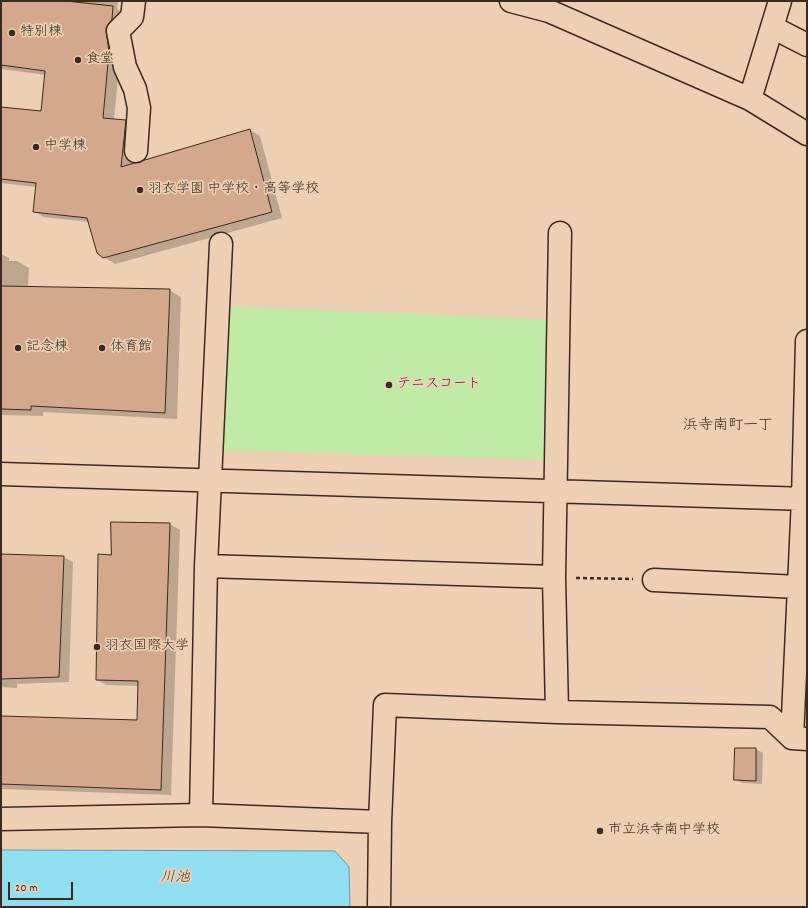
<!DOCTYPE html>
<html>
<head>
<meta charset="utf-8">
<style>
	body { margin:0 }
	#map { position:relative; width:808px; height:908px; overflow:hidden; background:#edd0b4; font-family:Dekko,sans-serif }
	canvas { display:block }
	.frame { position:absolute; inset:0; border:2px solid #3b2a1e; pointer-events:none }
	.scale { position:absolute; left:8px; top:882px; width:65px; height:18px; box-sizing:border-box; border:2px solid #3b2a1e; border-top:0; padding-left:5px; font-size:12px; line-height:14px; white-space:nowrap; color:#3b2a1e; -webkit-text-stroke:3px #edd0b4; paint-order:stroke }
</style>
</head>
<body>
<div id="map">
<canvas width="808" height="908"></canvas>
<div class="frame"></div>
<div class="scale">20 m</div>
</div>
<script>
const ctx = document.querySelector('canvas').getContext('2d');
ctx.lineJoin = 'round';
function fill(path, color) {
  ctx.fillStyle = color;
  ctx.fill(path, 'evenodd');
}
function trace(path, color, width, dash) {
  ctx.strokeStyle = color;
  ctx.lineWidth = width;
  ctx.lineCap = dash ? 'butt' : 'round';
  ctx.setLineDash(dash || []);
  ctx.stroke(path);
}
function drawText(font, color, halo, rows, align = 'center') {
  ctx.font = font + ' Dekko,"Klee One",sans-serif';
  ctx.lineWidth = 3.5;
  ctx.setLineDash([]);
  ctx.textBaseline = 'middle';
  ctx.strokeStyle = halo;
  ctx.fillStyle = color;
  for (const [text, x, y, turn = 0] of rows) {
    ctx.save();
    ctx.translate(x, y);
    ctx.rotate((+turn || 0) * Math.PI / 180);
    ctx.textAlign = isNaN(turn) ? turn : align;
    if (halo) ctx.strokeText(text, 0, 0);
    ctx.fillText(text, 0, 0);
    ctx.restore();
  }
}
fill(new Path2D(`
	M 223,306 L 559,320 L 556,460 L 217,450 Z`), '#c0eaa6');
const water = new Path2D(`
	M 1,850 L 335,851 L 349,867 L 350,907 L 1,907 Z`);
fill(water, '#91def0');
trace(water, '#6f969c', 1);
fill(new Path2D(`
	M 1,1 L 118,1 L 117,9 L 124,13 L 114,120 L 125,121 L 136,127 L 132,164 L 250,130 L 260,136 L 282,218 L 115,264 L 104,257 L 89,222 L 44,217 L 34,211 L 36,187 L 1,183 L 1,108 L 42,113 L 46,75 L 1,69 Z
	M 1,254 L 9,258 L 9,261 L 17,261 L 29,268 L 28,287 L 169,290 L 181,297 L 177,419 L 43,412 L 43,416 L 1,415 Z
	M 170,524 L 180,530 L 171,795 L 1,789 L 1,717 L 138,721 L 139,686 L 107,685 L 97,680 L 112,556 Z
	M 1,555 L 63,557 L 73,562 L 69,682 L 17,684 L 17,688 L 1,687 Z
	M 736,749 L 756,749 L 763,753 L 762,784 L 742,783 L 735,779 Z
	M 807,880 L 807,907 L 806,907 Z`), '#0003');
const building = new Path2D(`
	M 1,1 L 66,1 L 113,6 L 112,19 L 106,28 L 109,52 L 103,118 L 126,120 L 121,167 L 250,129 L 272,212 L 103,258 L 97,253 L 87,218 L 33,212 L 36,183 L 1,179 L 1,107 L 41,111 L 45,71 L 1,65 Z
	M 1,286 L 170,289 L 165,413 L 31,406 L 31,410 L 1,409 Z
	M 111,522 L 170,523 L 161,790 L 1,784 L 1,716 L 137,720 L 138,681 L 96,680 L 98,554 L 111,555 Z
	M 1,554 L 64,556 L 59,677 L 1,679 Z
	M 735,748 L 756,748 L 756,781 L 734,780 Z`);
fill(building, '#d4a88c');
trace(building, '#3b2a1e', 1);
const minor = new Path2D(`
	M 134,1 L 132,17 L 118,31 L 125,67 L 135,89 L 139,108 L 136,151
	M 511,1 L 549,11 L 750,99 L 780,1
	M 772,27 L 807,45
	M 750,99 L 807,134
	M 1,474 L 807,499
	M 206,566 L 554,577
	M 654,580 L 798,587
	M 557,712 L 554,577 L 560,233
	M 792,738 L 803,499 L 807,341
	M 201,815 L 206,566 L 221,244
	M 1,819 L 201,815 L 380,822
	M 379,907 L 380,822 L 385,705 L 557,712 L 770,717 L 792,738 L 807,739`);
trace(minor, '#3b2a1e', 25);
trace(new Path2D(`
	M 576,578 L 633,579`), '#3b2a1e', 2.5, [4, 3]);
trace(minor, '#edd0b4', 22);
for (const [x, y, r, color] of [
	[12,33,4,"#3b2a1e"],
	[78,60,4,"#3b2a1e"],
	[36,147,4,"#3b2a1e"],
	[140,190,4,"#3b2a1e"],
	[18,348,4,"#3b2a1e"],
	[102,348,4,"#3b2a1e"],
	[389,385,4,"#3b2a1e"],
	[97,647,4,"#3b2a1e"],
	[600,831,4,"#3b2a1e"]
]) {
  const dot = new Path2D();
  dot.arc(x, y, r, 0, 2 * Math.PI);
  ctx.fillStyle = color;
  ctx.fill(dot);
  trace(dot, '#edd0b4', 1.5);
}
drawText('14px', '#3b2a1e', '#edd0b4', [
	["特別棟",20,33],
	["食堂",86,60],
	["中学棟",44,147],
	["羽衣学園 中学校・高等学校",148,190],
	["記念棟",26,348],
	["体育館",110,348],
	["テニスコート",397,385],
	["羽衣国際大学",105,647],
	["市立浜寺南中学校",608,831]
], 'left');
drawText('15px', '#3b2a1e', '#edd0b4', [
	["浜寺南町一丁",728,427]
]);
drawText('italic 15px', '#48453e', '#edd0b4', [
	["川池",175,879]
]);
</script>
</body>
</html>
